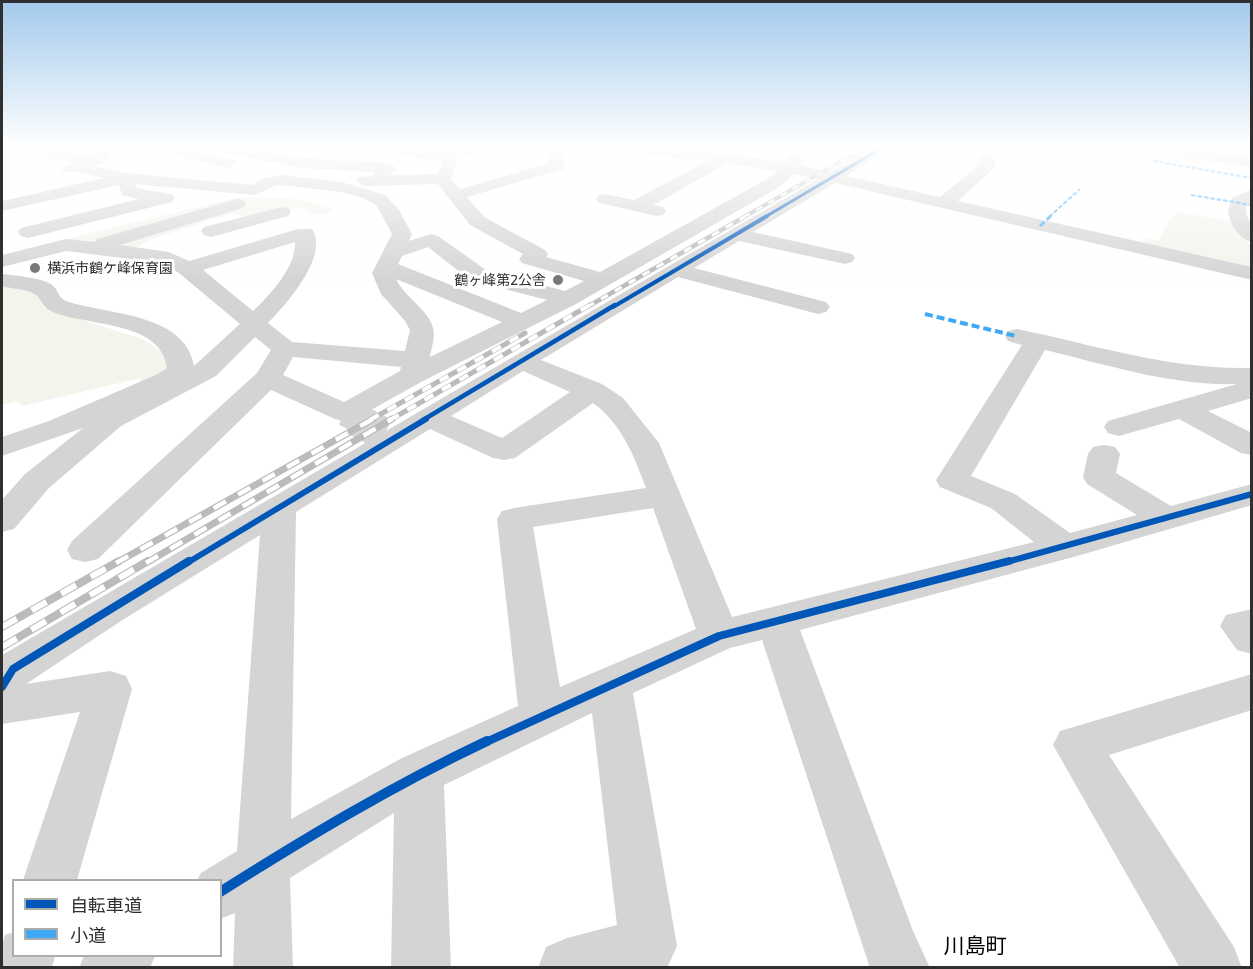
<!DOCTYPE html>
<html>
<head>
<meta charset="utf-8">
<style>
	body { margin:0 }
	#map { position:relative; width:1253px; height:969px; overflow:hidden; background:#fff; font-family:"Exo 2","Noto Sans JP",sans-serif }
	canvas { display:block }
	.frame { position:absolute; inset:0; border:3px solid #2f2f2f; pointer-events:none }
	.legend { position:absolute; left:12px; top:879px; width:210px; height:78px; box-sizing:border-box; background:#fff; border:2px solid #acacac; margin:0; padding:8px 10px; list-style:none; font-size:18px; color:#2f2f2f }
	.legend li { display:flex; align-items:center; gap:12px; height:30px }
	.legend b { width:30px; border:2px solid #acacac }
</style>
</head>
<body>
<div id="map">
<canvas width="1253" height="969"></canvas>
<div class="frame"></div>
<ul class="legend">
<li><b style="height:8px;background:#0057b8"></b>自転車道</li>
<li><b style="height:8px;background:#3fa9f5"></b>小道</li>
</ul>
</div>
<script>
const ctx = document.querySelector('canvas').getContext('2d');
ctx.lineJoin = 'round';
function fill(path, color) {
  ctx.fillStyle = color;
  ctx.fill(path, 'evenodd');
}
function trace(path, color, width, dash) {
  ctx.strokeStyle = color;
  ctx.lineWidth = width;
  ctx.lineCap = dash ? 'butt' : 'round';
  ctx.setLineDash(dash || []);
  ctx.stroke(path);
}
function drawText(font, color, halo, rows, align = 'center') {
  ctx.font = font + ' "Exo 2","Noto Sans JP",sans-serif';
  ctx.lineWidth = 6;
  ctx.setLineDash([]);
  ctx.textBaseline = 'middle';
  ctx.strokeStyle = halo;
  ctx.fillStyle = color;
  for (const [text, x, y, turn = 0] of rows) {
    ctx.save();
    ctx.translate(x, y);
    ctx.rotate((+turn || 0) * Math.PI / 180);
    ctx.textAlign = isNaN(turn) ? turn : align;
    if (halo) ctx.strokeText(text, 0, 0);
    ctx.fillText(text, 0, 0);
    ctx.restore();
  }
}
fill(new Path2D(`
	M 1153,149 L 1231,163 L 1230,164 L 1200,161 L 1197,170 L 1154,162 L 1159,156 L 1148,153 Z
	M 236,198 C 269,198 305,195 334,211 L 317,215 L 301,207 L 297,208 L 249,218 L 232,213 L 149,240 L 132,250 L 30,251 L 25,249 Z
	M 1176,212 L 1231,221 L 1251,246 L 1251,273 L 1142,247 L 1146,239 L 1159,240 L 1161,234 Z
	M 2,285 L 34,292 L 45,308 L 142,339 L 167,355 L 170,370 L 145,387 L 140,378 L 22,406 L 17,401 L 2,405 Z`), '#f1f5ec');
trace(new Path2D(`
	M 345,413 L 358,420`), '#d5d5d5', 26, [26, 14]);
trace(new Path2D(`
	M 355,419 L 393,439`), '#d5d5d5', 33, [33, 16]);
fill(new Path2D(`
	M 37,145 C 56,145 64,154 84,154 C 100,154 100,147 110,145 C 115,145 120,145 125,145 L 102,164 L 95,166 L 126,173 L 252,185 L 264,178 L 282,175 L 342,182 L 385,195 L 399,210 L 412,234 L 409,241 L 431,234 L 438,236 L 486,270 L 565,291 L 584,281 L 522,263 L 519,259 L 523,254 L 470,225 L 438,184 L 364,186 L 356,181 L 358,177 L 372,176 L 375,172 L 303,168 L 205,149 L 198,145 L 231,145 L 303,158 L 388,163 L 396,168 L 390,175 L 437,174 L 443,162 L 398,154 L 395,151 L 402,145 L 421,145 L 418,149 L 439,152 L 472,145 L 502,145 L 500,148 L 458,157 L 451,179 L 460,189 L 549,163 L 548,145 L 562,145 L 565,166 L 563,169 L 467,197 L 484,217 L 545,250 L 548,254 L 546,257 L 600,272 L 767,179 L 778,171 L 728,163 L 653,205 L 663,207 L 666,211 L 663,215 L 657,216 L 599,203 L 596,199 L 599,195 L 605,194 L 634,200 L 707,161 L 593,149 L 586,145 C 653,145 718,152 785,162 L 789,155 L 794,153 L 802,158 L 800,165 L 830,172 L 876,145 L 894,145 L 846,176 L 940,197 L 980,164 L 978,156 L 981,153 L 991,153 L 996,165 L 994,168 L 958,201 L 1252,267 L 1252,280 L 835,183 L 753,232 L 852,254 L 855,258 L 852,262 L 845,264 L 739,241 L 694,268 L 826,302 L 830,307 L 826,312 L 818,314 L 678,277 L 541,360 L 602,384 L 623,398 L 659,443 L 732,617 L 1034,542 L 991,508 L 940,487 L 936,480 L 1022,345 L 1008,341 L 1005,336 L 1008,331 L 1017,329 C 1095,345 1171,370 1252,368 L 1252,398 L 1208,411 L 1252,433 L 1252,455 L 1241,453 L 1179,419 L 1119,436 L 1108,433 L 1104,427 L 1108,421 L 1237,384 C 1172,386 1108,365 1045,350 L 971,476 L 1015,494 L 1070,533 L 1137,515 L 1087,484 L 1083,477 L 1088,454 L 1093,447 L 1104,445 L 1115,447 L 1120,454 L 1116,473 L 1171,506 L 1252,484 L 1252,505 L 1077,556 L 800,630 L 913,931 L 930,968 L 870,968 L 762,640 L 730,648 L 633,693 L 677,946 L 668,966 L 538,968 L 546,947 L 567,938 L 617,925 L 592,713 L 444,785 L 451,968 L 391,968 L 394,813 L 290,878 L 293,968 L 233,968 L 235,913 L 220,919 L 220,880 L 197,880 L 201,873 L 237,851 L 260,535 L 121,621 L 26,684 L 110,671 L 126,676 L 132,689 L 77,880 L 23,880 L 80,712 L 2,724 L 2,655 L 818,179 L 794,174 L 779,187 L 576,304 L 423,381 L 355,419 L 345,422 L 335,419 L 271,390 L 98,559 L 85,562 L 72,559 L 67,550 L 72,541 L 257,373 L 271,350 L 255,337 L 216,376 L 121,426 L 49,488 L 14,529 L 2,532 L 2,500 L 25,474 L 83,428 L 2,456 L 2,437 L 49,421 L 158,374 L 167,368 C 162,319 81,327 49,310 C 43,307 42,301 37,296 C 31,289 11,289 2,286 L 2,274 C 13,275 41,278 51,284 C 58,288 58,298 66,301 C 106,315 185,312 194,366 L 240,324 L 179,273 L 163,263 L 66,251 L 2,267 L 2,255 L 66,239 L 95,242 L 97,239 L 237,199 L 243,200 L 246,204 L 243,208 L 120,245 L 169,252 L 189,261 L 298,229 L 312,229 C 330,255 286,305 268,323 L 292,342 L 405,351 L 410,330 L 405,321 L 381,294 L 372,273 L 392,234 L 377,206 L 364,198 L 342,192 L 282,185 L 274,186 L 255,195 L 135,184 L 136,188 L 172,194 L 175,198 L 172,202 L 28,238 L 21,236 L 18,232 L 21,228 L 139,199 L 122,195 L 119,185 L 2,211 L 2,201 L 104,178 L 77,172 L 64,172 L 62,169 L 64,166 L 74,163 L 49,157 ZM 295,242 C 296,267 271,294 253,311 L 203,270 ZM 428,247 L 470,280 L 547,300 L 521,313 L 398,264 L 402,256 ZM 396,279 L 502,322 L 430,357 C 431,349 436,336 433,328 C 428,309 405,298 396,279 ZM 293,357 L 401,367 L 400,371 L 344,402 L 283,375 ZM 523,371 L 570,392 L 502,438 L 451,416 ZM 593,403 C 622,424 634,456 646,488 L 514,508 L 502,511 L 497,519 L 518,706 L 402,758 L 291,819 L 296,512 L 430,429 L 493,458 L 504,460 L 515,458 ZM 653,508 L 696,629 L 560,687 L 533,527 Z
	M 144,145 L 172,145 L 234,160 L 236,163 L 228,168 L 146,148 Z
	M 1044,145 L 1071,145 L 1075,149 L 1068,153 L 1046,148 Z
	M 1150,145 L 1169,145 L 1252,157 L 1252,167 L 1156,152 L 1151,151 L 1149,148 Z
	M 1252,189 L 1252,202 L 1246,207 L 1247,216 L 1252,224 L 1252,242 C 1239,239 1230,224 1228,212 L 1232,198 Z
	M 282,207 L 288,208 L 291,212 L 288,216 L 211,237 L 204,235 L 201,231 L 204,227 Z
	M 1252,609 L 1252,654 L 1237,650 L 1220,626 L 1226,615 Z
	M 1252,674 L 1252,710 L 1109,755 L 1234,947 L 1242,968 L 1180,968 L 1053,745 L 1060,731 Z
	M 14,932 L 14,956 L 55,956 L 52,968 L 2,968 L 2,945 L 5,935 Z
	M 84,956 L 155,956 L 150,968 L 79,968 Z`), '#d4d4d4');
const railFar4 = new Path2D(`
	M 744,217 L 870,145`);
const railFar3 = new Path2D(`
	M 587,307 L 746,216`);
const railFar2 = new Path2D(`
	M 370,420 L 525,333
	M 390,420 L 590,305`);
const railFar1 = new Path2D(`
	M 116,563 L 373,419
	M 146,563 L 392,419`);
const rail = new Path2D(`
	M 2,627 L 119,561
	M 2,647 L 148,561`);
trace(railFar4, '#bbb', 4);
trace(railFar3, '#bbb', 4.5);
trace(railFar2, '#bbb', 5);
trace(railFar1, '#bbb', 7);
trace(rail, '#bbb', 8);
trace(railFar4, '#fff', 2, [7]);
trace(railFar3, '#fff', 3, [8]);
trace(railFar2, '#fff', 4, [10]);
trace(railFar1, '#fff', 4.5, [14]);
trace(rail, '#fff', 6, [17]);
trace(new Path2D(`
	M 1153,161 L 1252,178
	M 1191,195 L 1252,205
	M 1049,217 L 1080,189`), '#3fa9f5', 2, [4.5, 2]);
trace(new Path2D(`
	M 1040,226 L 1051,216`), '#3fa9f5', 3, [6, 3]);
trace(new Path2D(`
	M 925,314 L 1016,336`), '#3fa9f5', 4, [8, 4]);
trace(new Path2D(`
	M 765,217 L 887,145`), '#0057b8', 3);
trace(new Path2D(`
	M 613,307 L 767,216`), '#0057b8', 4);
trace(new Path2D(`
	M 423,420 L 615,305`), '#0057b8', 4.5);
trace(new Path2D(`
	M 187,563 L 426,419
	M 1003,563 L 1252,494`), '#0057b8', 6);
trace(new Path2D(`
	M 2,687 L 13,669 L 189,561
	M 484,743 L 719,636 L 1009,561`), '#0057b8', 8);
trace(new Path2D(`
	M 220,892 C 307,837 394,785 487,741`), '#0057b8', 10);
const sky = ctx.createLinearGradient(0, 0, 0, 281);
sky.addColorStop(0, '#a2c9ec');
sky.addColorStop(0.52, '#fff');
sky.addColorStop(1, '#ffffff00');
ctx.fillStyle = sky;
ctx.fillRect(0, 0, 1253, 281);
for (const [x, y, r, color] of [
	[35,268,6,"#787878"],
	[558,280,6,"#787878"]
]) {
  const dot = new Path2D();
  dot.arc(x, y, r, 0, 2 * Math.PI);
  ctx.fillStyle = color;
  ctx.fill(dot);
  trace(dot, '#fff', 2);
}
drawText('14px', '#2f2f2f', '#fff', [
	["横浜市鶴ケ峰保育園",47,268],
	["鶴ヶ峰第2公舎",546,280,"right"]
], 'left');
drawText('21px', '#000', '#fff', [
	["川島町",975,946]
]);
</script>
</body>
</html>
